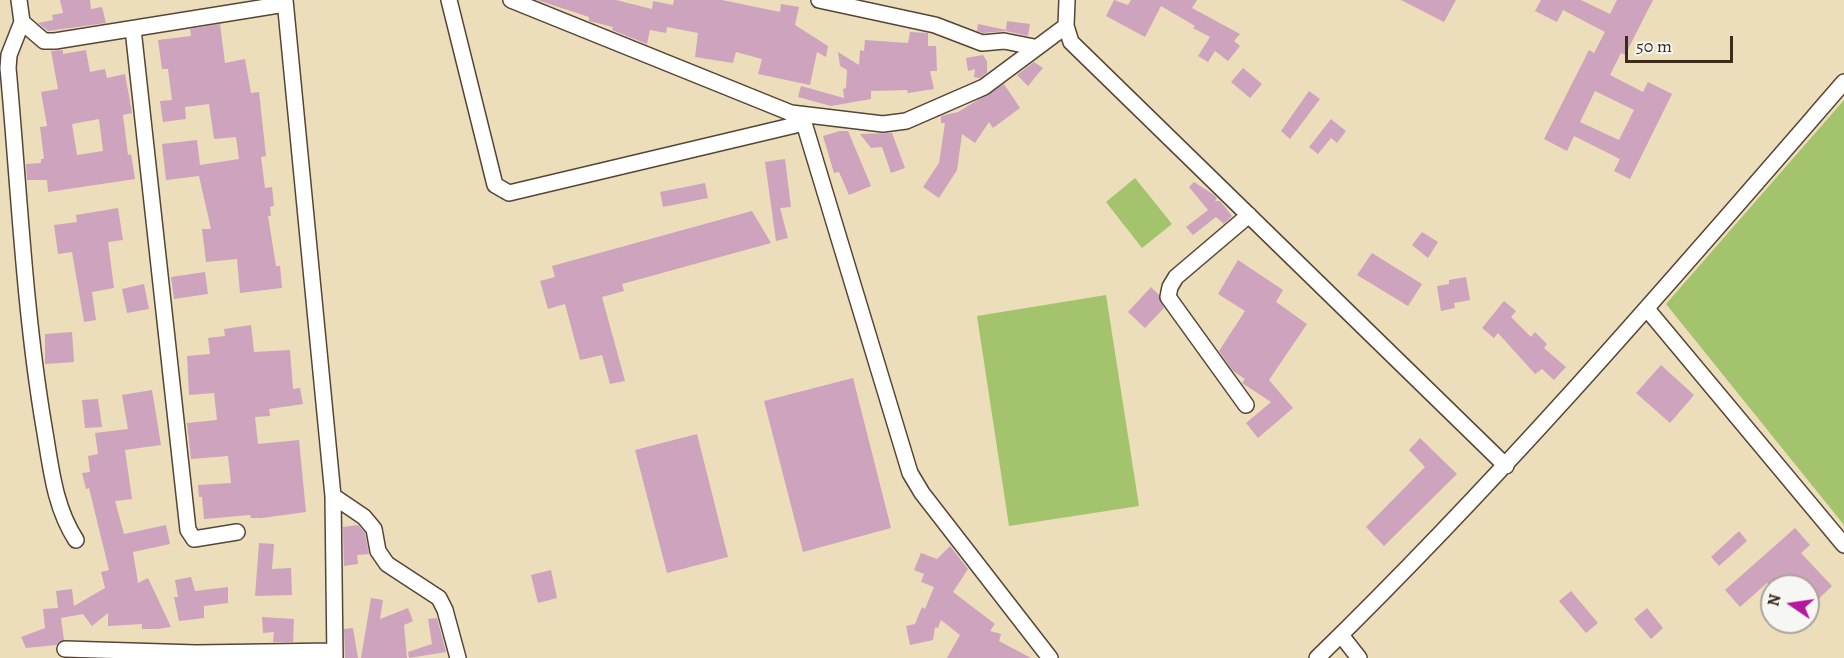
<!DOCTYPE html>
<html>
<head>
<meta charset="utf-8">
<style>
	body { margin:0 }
	#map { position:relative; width:1844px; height:658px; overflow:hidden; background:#ecdeba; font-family:Alegreya,serif }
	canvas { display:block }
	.north { position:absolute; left:1760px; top:574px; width:60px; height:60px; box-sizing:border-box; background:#f6f6f2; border:2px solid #aba49d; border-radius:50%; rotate:283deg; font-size:16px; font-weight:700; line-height:24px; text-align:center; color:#3b2a1e }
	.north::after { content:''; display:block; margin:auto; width:21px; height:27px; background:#b5179e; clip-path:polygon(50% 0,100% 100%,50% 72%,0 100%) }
	.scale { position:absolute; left:1625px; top:36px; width:108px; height:27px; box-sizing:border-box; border:3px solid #3b2a1e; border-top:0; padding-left:8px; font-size:18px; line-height:21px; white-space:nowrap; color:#3b2a1e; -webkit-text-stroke:4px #f6f6f2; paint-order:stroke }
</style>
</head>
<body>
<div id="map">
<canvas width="1844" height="658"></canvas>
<div class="north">N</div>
<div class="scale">50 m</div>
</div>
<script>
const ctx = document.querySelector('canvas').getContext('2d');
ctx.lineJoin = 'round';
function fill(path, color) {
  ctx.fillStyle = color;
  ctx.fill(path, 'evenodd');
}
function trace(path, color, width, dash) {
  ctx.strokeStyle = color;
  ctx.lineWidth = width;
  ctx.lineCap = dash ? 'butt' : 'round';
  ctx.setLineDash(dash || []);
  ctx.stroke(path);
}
fill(new Path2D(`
	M 1844,100 L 1844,525 L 1666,304 Z
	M 1135,178 L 1172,224 L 1142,248 L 1106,202 Z
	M 1106,295 L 1139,506 L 1009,526 L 977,316 Z`), '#a3c36c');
fill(new Path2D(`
	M 60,0 L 90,0 L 91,9 L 102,7 L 106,23 L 48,31 L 38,23 L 53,20 L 52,15 L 63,13 Z
	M 537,0 L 616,0 L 652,9 L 653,1 L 673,5 L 674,0 L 722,0 L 780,12 L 781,4 L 799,7 L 795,25 L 828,46 L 826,57 L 817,52 L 810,85 L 758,74 L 762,59 L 736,52 L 733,63 L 695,57 L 698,33 L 667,27 L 666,33 L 650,30 L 647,44 L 612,30 L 613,27 L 589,21 L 589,17 Z
	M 1114,0 L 1128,5 L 1131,0 L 1197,0 L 1192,8 L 1240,34 L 1234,41 L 1240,46 L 1228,61 L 1215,51 L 1208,62 L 1198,56 L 1210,37 L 1193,28 L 1195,26 L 1161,6 L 1145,37 L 1106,16 Z
	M 1401,0 L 1456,0 L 1444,22 Z
	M 1541,0 L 1581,0 L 1610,14 L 1617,0 L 1653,0 L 1625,55 L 1621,53 L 1610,75 L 1643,92 L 1648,82 L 1672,94 L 1630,179 L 1614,171 L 1620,159 L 1574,136 L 1567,151 L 1544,139 L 1589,50 L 1594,53 L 1605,32 L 1563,10 L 1557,22 L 1535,11 ZM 1595,91 L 1634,110 L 1619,140 L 1580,122 Z
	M 1007,21 L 1030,24 L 1028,36 L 1006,31 L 983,33 L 977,31 L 978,24 L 1006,30 Z
	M 220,24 L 225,63 L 245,59 L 251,93 L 259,92 L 266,156 L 261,157 L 265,188 L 272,187 L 274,206 L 270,207 L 271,216 L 268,216 L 276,266 L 280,266 L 282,288 L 240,293 L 237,259 L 206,262 L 202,229 L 211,229 L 199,176 L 166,180 L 162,144 L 197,140 L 200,165 L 239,159 L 236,137 L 214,139 L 209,104 L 185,107 L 186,119 L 163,122 L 160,101 L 172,100 L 168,69 L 162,69 L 158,40 L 191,36 L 190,29 Z
	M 910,32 L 928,33 L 928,46 L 936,46 L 937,71 L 930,71 L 934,89 L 908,93 L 907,90 L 871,91 L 871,99 L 831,106 L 798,97 L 801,86 L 844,98 L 843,89 L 846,88 L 847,70 L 840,66 L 838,52 L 859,65 L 860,50 L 864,51 L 865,40 L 908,43 Z
	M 63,50 L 63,54 L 86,50 L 90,72 L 105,69 L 107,78 L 125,74 L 132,113 L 123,115 L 128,155 L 131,154 L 135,179 L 48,192 L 47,180 L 27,180 L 26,164 L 41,163 L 41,159 L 44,159 L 40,127 L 47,126 L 41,92 L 58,89 L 51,51 ZM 99,119 L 103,151 L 77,155 L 72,124 Z
	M 983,55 L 987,61 L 987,73 L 980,78 L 974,77 L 975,69 L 968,71 L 966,58 Z
	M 1034,62 L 1043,68 L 1028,86 L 1017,75 Z
	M 1243,68 L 1262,84 L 1250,98 L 1231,82 Z
	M 1004,84 L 1020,108 L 993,128 L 989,122 L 975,143 L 962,134 L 957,170 L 939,198 L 923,187 L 939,163 L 945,123 L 941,123 L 941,116 L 958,112 Z
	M 1309,91 L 1320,99 L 1290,139 L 1281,131 Z
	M 1331,119 L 1346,131 L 1337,143 L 1331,138 L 1318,154 L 1309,147 Z
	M 840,131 L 848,131 L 871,186 L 849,195 L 839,172 L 834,173 L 823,136 Z
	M 892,133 L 905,168 L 891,173 L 882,147 L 871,148 L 860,134 Z
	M 785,159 L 791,207 L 780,208 L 788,238 L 776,241 L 765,162 Z
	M 1194,182 L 1214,195 L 1217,198 L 1215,201 L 1220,201 L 1232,216 L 1224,224 L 1216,217 L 1193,235 L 1186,227 L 1208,210 L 1189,187 Z
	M 705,183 L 708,198 L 663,207 L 660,192 Z
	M 118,208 L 123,240 L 108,242 L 114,288 L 92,292 L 96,320 L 84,322 L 72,252 L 58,254 L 54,225 L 77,222 L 76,215 Z
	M 752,211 L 771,243 L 622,284 L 624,291 L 602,297 L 625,381 L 610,384 L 602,355 L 580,360 L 565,304 L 548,309 L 540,281 L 555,277 L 552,266 Z
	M 1422,232 L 1438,242 L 1428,258 L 1412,245 Z
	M 1372,253 L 1422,284 L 1408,306 L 1357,275 Z
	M 1238,260 L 1283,290 L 1276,302 L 1307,324 L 1269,380 L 1293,408 L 1258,438 L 1246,423 L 1271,402 L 1242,383 L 1245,379 L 1233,371 L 1219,351 L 1245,311 L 1218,294 Z
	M 205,272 L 208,294 L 174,299 L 171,277 Z
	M 1466,277 L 1470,300 L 1454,303 L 1455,308 L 1441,311 L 1437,286 L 1449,284 L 1449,280 Z
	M 144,284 L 149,309 L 127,313 L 122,289 Z
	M 1151,287 L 1159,295 L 1164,308 L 1145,328 L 1128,312 Z
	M 1504,301 L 1516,311 L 1511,317 L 1531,337 L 1535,332 L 1547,344 L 1544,348 L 1566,367 L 1554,380 L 1542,369 L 1535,374 L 1498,333 L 1494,338 L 1482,328 Z
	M 251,325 L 254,352 L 290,350 L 293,389 L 300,388 L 303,404 L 269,409 L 270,416 L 255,417 L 258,444 L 299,440 L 306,512 L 262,518 L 251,518 L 250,515 L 204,519 L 202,497 L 199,497 L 198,485 L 231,483 L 228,456 L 191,459 L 187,423 L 217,420 L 214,393 L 189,395 L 187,356 L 210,354 L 208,338 L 225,336 L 224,329 Z
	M 72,332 L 74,362 L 45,364 L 45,334 Z
	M 1661,365 L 1694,395 L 1670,423 L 1636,393 Z
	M 853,378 L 891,528 L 803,552 L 764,401 Z
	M 152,390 L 161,445 L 125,450 L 132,499 L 115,501 L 124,534 L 166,525 L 170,544 L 133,552 L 138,583 L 148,578 L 171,627 L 158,629 L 142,629 L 142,624 L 108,626 L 108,613 L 92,626 L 83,614 L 61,618 L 64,640 L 56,645 L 26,648 L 21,637 L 45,628 L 43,609 L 58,608 L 56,591 L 72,589 L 74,606 L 105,588 L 101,572 L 109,570 L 89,488 L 86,489 L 82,473 L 90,472 L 88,456 L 98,454 L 95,433 L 128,429 L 122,395 Z
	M 98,399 L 102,427 L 85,428 L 82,400 Z
	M 697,434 L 728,557 L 667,573 L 635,450 Z
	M 1420,438 L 1457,474 L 1384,546 L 1366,527 L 1425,467 L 1409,450 Z
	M 358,525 L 365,533 L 369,554 L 357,555 L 358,564 L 344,566 L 343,527 Z
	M 1795,528 L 1810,545 L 1801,553 L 1832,586 L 1808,609 L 1808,586 L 1770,586 L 1767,583 L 1740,607 L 1725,590 Z
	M 1739,531 L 1747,541 L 1719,566 L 1711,557 Z
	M 259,543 L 274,544 L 272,569 L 291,568 L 292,595 L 255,596 Z
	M 950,546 L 968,569 L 953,592 L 995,624 L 990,631 L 1001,634 L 999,641 L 1031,658 L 947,658 L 960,635 L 941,620 L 938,628 L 935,627 L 933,640 L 910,645 L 906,626 L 915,624 L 922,607 L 925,609 L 934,587 L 921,582 L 924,574 L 914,570 L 921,553 L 937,559 Z
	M 551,570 L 557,598 L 538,603 L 531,575 Z
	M 191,577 L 195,591 L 228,587 L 228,603 L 204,606 L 204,618 L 179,621 L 174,597 L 178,597 L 175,580 Z
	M 1571,591 L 1598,623 L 1586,633 L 1559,601 Z
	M 371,598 L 383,600 L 380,619 L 408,608 L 413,621 L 404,625 L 407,658 L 361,658 Z
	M 1647,608 L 1663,628 L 1651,639 L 1634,619 Z
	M 262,617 L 294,619 L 293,642 L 273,642 L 274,632 L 263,633 Z
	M 437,618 L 446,652 L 409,658 L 408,652 L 432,644 L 428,619 Z
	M 353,628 L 358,658 L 345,658 L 344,629 Z`), '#cda3bd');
const minor = new Path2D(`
	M 19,0 L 22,22 L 9,55 L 8,68 C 19,187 24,309 44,427 C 51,467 54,506 76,540
	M 285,0 L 333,496 L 335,658
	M 449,0 L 495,185 L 509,193 L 804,123
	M 511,0 L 791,113 L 804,123 L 910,473 L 922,493 L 1050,658
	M 819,0 L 935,25 L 982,43 L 1004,41 L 1034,47
	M 1067,0 L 1066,26 L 1071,42 L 1506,466
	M 22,22 L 44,41 L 55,41 L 285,4
	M 133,29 L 188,530 L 194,539 L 237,532
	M 791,113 L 883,124 L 906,121 L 984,87 L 1066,26
	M 1647,309 L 1844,545
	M 1246,405 L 1168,297 L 1170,287 L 1176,277 L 1249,215
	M 333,496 L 364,517 L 374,529 L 378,551 L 387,564 L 439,598 L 445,610 L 458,658
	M 1341,635 L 1359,658
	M 65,649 L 196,653 L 335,651
	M 1317,658 C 1504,476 1673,279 1844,82`);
trace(minor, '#564535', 18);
trace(minor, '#fff', 15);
</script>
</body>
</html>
